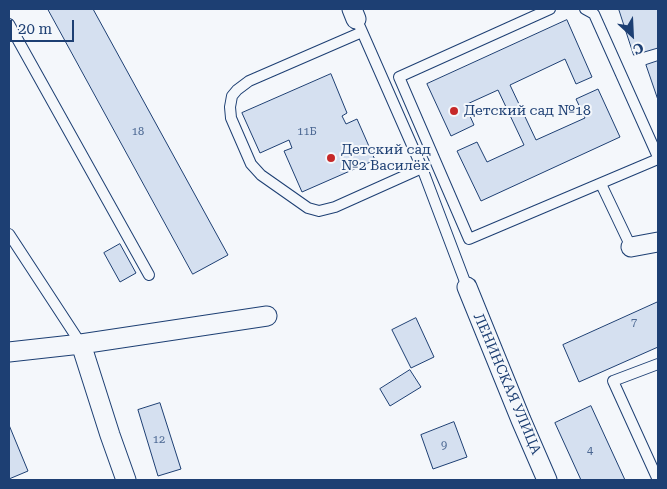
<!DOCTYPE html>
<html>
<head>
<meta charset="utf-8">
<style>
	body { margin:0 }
	#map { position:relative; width:667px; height:489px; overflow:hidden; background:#f4f7fb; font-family:"Roboto Serif",serif }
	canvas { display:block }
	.frame { position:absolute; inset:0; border:10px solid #1d3f73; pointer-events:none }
	.north { position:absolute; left:607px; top:10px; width:50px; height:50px; -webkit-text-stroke:4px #f4f7fb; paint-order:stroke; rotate:155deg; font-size:14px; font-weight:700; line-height:20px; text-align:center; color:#1d3f73 }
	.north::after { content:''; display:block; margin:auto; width:18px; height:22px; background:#1d3f73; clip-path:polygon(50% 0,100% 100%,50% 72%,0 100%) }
	.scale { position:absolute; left:10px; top:20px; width:64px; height:22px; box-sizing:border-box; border:2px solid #1d3f73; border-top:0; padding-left:6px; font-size:15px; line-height:18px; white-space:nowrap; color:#1d3f73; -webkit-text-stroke:4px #f4f7fb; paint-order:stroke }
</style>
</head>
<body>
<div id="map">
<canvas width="667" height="489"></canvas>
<div class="frame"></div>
<div class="north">С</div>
<div class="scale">20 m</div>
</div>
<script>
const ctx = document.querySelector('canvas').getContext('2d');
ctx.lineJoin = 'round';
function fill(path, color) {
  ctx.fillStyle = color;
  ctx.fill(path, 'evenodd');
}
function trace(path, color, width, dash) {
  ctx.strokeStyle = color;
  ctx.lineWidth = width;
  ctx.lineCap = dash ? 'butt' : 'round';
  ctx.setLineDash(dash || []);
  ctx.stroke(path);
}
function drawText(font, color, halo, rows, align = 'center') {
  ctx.font = font + ' "Roboto Serif",serif';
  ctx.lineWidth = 4;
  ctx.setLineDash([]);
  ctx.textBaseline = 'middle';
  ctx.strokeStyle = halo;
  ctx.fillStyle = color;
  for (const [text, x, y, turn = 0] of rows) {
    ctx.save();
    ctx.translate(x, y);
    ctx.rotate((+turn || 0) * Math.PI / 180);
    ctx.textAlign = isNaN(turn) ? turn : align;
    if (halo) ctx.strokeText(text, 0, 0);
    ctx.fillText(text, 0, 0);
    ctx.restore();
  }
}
const building = new Path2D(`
	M 48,9 L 93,9 L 228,255 L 193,274 Z
	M 619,9 L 658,9 L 658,48 L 634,55 Z
	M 567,20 L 592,77 L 576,84 L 565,59 L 510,85 L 536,140 L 585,118 L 576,99 L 598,89 L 620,137 L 481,201 L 457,151 L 477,142 L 487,162 L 524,145 L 498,90 L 465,105 L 474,125 L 451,136 L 427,84 Z
	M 658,61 L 658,100 L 646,65 Z
	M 331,74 L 347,113 L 342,116 L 346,124 L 357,119 L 375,160 L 302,192 L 284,151 L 292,148 L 289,140 L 260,153 L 242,113 Z
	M 120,244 L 136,273 L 120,282 L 104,253 Z
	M 658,302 L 658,347 L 579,382 L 563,345 Z
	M 416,318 L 434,357 L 411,368 L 392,330 Z
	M 410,370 L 421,387 L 390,406 L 380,389 Z
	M 160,403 L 181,469 L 158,476 L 138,410 Z
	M 591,406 L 625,480 L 581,480 L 555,423 Z
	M 454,422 L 467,457 L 433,469 L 421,435 Z
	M 9,425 L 28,471 L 9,479 Z`);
fill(building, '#d5e0f0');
trace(building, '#1d3f73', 1);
const service = new Path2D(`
	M 550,9 L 399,77 L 469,239 L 658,159
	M 585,9 L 594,14 L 658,157
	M 9,24 L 149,275
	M 360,27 L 422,168 L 467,287
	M 362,32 L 249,81 L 237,90 L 232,96 L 230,107 L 231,118 L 251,164 L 261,175 L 308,208 L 319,211 L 335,207 L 422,168
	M 601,184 L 631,247
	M 9,234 L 81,344
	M 658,480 L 613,381 L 658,364`);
const minor = new Path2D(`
	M 352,9 L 356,19
	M 631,247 L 658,242
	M 467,287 L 521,420 L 547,480
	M 81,344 L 110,435 L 126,480
	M 9,352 L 81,344 L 267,316`);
trace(service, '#1d3f73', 12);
trace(minor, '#1d3f73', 21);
trace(service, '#f4f7fb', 10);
trace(minor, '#f4f7fb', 19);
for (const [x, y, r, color] of [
	[454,111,5,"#c62828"],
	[331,158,5,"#c62828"]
]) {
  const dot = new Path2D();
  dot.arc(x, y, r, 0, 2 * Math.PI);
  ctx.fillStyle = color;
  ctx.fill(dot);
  trace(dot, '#f4f7fb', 2);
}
drawText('11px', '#4b6792', null, [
	["18",138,132],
	["11Б",307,132],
	["7",634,323],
	["12",159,440],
	["9",444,446],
	["4",590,451]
]);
drawText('14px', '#1d3f73', '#f4f7fb', [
	["Детский сад №18",464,111],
	["Детский сад",341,150],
	["№2 Василёк",341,166]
], 'left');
drawText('14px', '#1d3f73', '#f4f7fb', [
	["ЛЕНИНСКАЯ УЛИЦА",507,384,67]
]);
</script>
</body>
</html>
